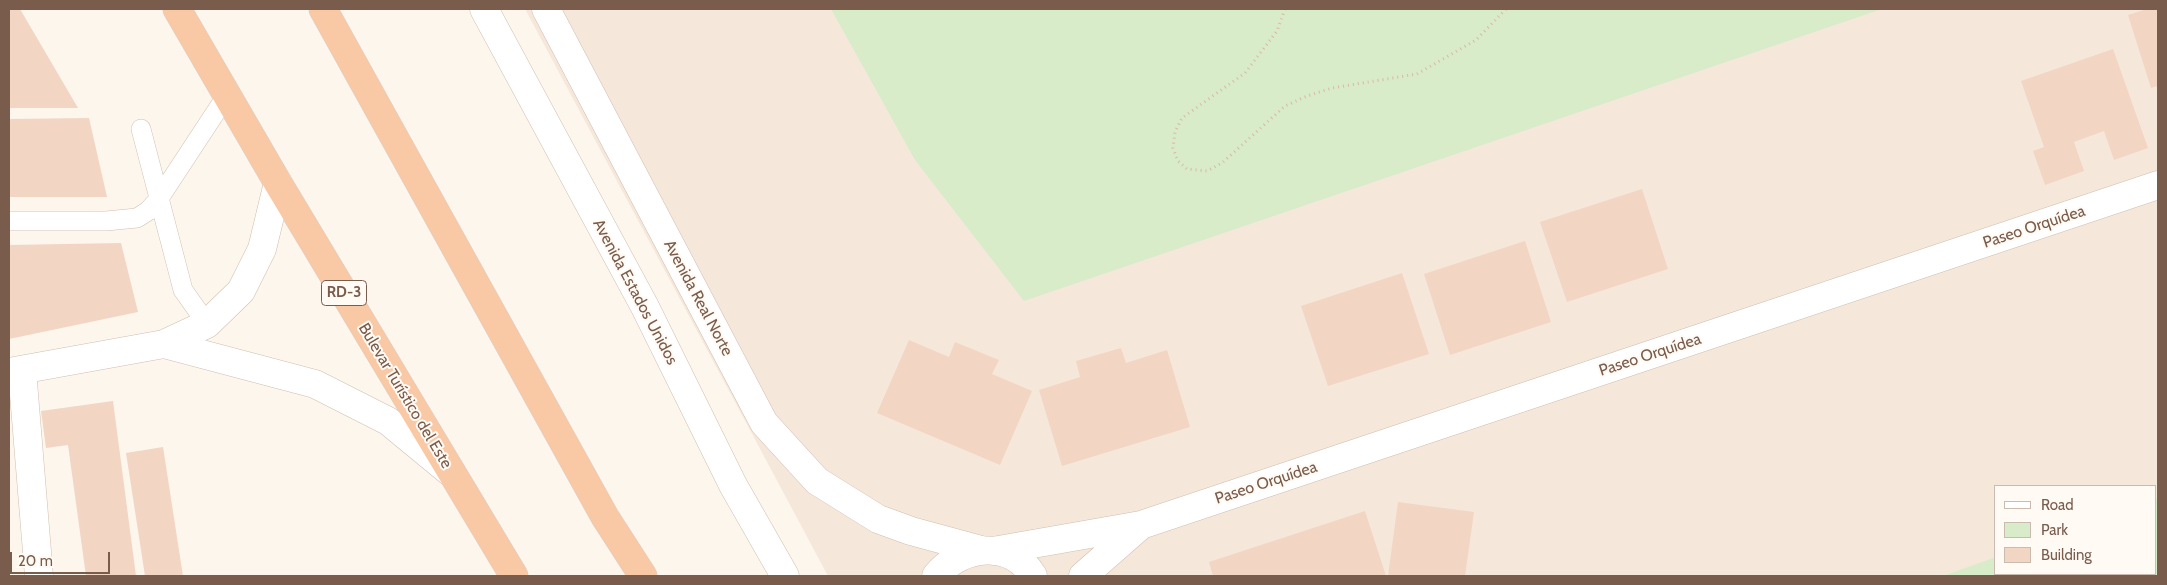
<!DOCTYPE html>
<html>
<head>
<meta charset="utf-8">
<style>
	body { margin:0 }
	#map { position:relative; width:2167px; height:585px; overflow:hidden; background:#fdf6ec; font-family:Cabin,sans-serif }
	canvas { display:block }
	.frame { position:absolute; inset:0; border:10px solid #7a5c4d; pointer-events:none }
	.legend { position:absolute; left:1994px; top:485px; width:162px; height:90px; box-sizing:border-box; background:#fffaf3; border:1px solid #cabbb1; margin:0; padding:6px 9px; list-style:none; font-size:15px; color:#7a5c4d }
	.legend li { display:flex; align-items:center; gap:10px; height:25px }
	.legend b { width:25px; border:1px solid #cabbb1 }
	.scale { position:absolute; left:10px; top:552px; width:100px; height:22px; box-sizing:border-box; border:2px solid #7a5c4d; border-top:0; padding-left:6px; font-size:15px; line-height:18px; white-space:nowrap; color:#7a5c4d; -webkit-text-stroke:4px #fffaf3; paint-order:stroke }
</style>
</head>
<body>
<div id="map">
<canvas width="2167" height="585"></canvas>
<div class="frame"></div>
<ul class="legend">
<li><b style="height:6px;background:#fff"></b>Road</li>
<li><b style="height:14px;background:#d8ecc9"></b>Park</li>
<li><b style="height:14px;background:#f3d5c3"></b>Building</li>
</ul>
<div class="scale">20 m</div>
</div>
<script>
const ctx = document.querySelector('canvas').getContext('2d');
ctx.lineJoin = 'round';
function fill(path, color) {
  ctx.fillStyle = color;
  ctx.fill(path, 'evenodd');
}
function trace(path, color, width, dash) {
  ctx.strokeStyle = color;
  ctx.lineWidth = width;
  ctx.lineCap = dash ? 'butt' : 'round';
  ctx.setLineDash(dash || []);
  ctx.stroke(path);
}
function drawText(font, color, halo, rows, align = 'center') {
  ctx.font = font + ' Cabin,sans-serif';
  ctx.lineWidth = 4;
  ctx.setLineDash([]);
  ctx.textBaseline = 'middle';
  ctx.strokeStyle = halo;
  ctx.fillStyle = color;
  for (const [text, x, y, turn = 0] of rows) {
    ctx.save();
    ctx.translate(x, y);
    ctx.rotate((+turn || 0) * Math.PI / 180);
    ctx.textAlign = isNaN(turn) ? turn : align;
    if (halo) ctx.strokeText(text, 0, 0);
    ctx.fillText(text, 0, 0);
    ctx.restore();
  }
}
fill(new Path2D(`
	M 525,9 L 2158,9 L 2158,576 L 828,576 ZM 1996,486 L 2156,486 L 2156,574 L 1996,574 Z`), '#f5e8da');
fill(new Path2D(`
	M 831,9 L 1882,9 L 1024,301 L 915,160 Z
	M 2158,498 L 2158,576 L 1943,576 L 1996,557 L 1996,574 L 2156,574 L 2156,499 Z`), '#d8ecc9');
fill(new Path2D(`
	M 9,9 L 20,9 L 78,108 L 9,108 Z
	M 2147,9 L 2157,9 L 2158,11 L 2158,86 L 2151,88 L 2128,15 Z
	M 2113,49 L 2148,148 L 2114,160 L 2104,131 L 2074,142 L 2084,171 L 2045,185 L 2033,151 L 2044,147 L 2021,81 Z
	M 89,118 L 107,197 L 9,197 L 9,119 Z
	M 1642,189 L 1668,269 L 1567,302 L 1540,222 Z
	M 1525,241 L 1551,322 L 1450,355 L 1424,274 Z
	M 121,243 L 138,312 L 9,339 L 9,245 Z
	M 1402,273 L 1429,354 L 1328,386 L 1301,306 Z
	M 909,340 L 949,357 L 955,342 L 999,360 L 992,374 L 1032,391 L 1000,465 L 877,413 Z
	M 1121,348 L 1126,363 L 1167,350 L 1190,427 L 1062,466 L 1039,390 L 1080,377 L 1076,361 Z
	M 113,401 L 136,576 L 86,576 L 68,445 L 46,448 L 41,411 Z
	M 163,447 L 183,576 L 145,576 L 126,453 Z
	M 1398,502 L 1474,512 L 1465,576 L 1388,576 Z
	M 1365,511 L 1386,576 L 1213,576 L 1209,562 Z`), '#f3d5c3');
const service = new Path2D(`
	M 141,129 L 183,290 L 207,324
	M 9,221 L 106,221 L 137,218 L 148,211 L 158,200 L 227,95`);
const minor = new Path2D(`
	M 546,9 L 764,423 L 817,481 L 878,519 L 911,531 L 981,550
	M 164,344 L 315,384 L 388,421 L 450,472
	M 22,370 L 39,576
	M 9,372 L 164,344 L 207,324 L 241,291 L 262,249 L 278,183
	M 993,551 L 1141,525 L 2158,185
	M 936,576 C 961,545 1011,539 1033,576
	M 1083,576 L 1140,526`);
const tertiary = new Path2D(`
	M 484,9 L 645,307 L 733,485 L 785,576`);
const trunk = new Path2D(`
	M 177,9 L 278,183 L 514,576
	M 323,9 L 605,517 L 643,576`);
trace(service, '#d1beb0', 20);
trace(minor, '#d1beb0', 29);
trace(tertiary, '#d1beb0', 29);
trace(trunk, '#dad1cd', 29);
trace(new Path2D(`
	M 1285,9 L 1277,31 L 1245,73 L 1182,118 L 1175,132 L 1173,148 L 1178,161 L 1187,169 L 1207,171 L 1222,163 L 1285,106 L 1307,96 L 1332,88 L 1417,74 L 1476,40 L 1506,9`), '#d9b8a5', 3, [1, 4]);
trace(service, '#fff', 19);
trace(minor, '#fff', 28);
trace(tertiary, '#fff', 28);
trace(trunk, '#f9c8a4', 28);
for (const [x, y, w] of [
	[344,293,45]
]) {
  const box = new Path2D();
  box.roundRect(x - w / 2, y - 12.5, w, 25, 4);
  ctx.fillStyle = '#fffaf3';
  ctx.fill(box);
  trace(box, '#7a5c4d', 1);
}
drawText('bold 15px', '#7a5c4d', null, [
	["RD-3",344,293]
]);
drawText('16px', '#7a5c4d', '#fffaf3', [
	["Paseo Orquídea",2034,227,-18],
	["Avenida Estados Unidos",635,292,62],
	["Avenida Real Norte",698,298,62],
	["Paseo Orquídea",1650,355,-18],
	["Bulevar Turístico del Este",405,396,59],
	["Paseo Orquídea",1266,483,-18]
]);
</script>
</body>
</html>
